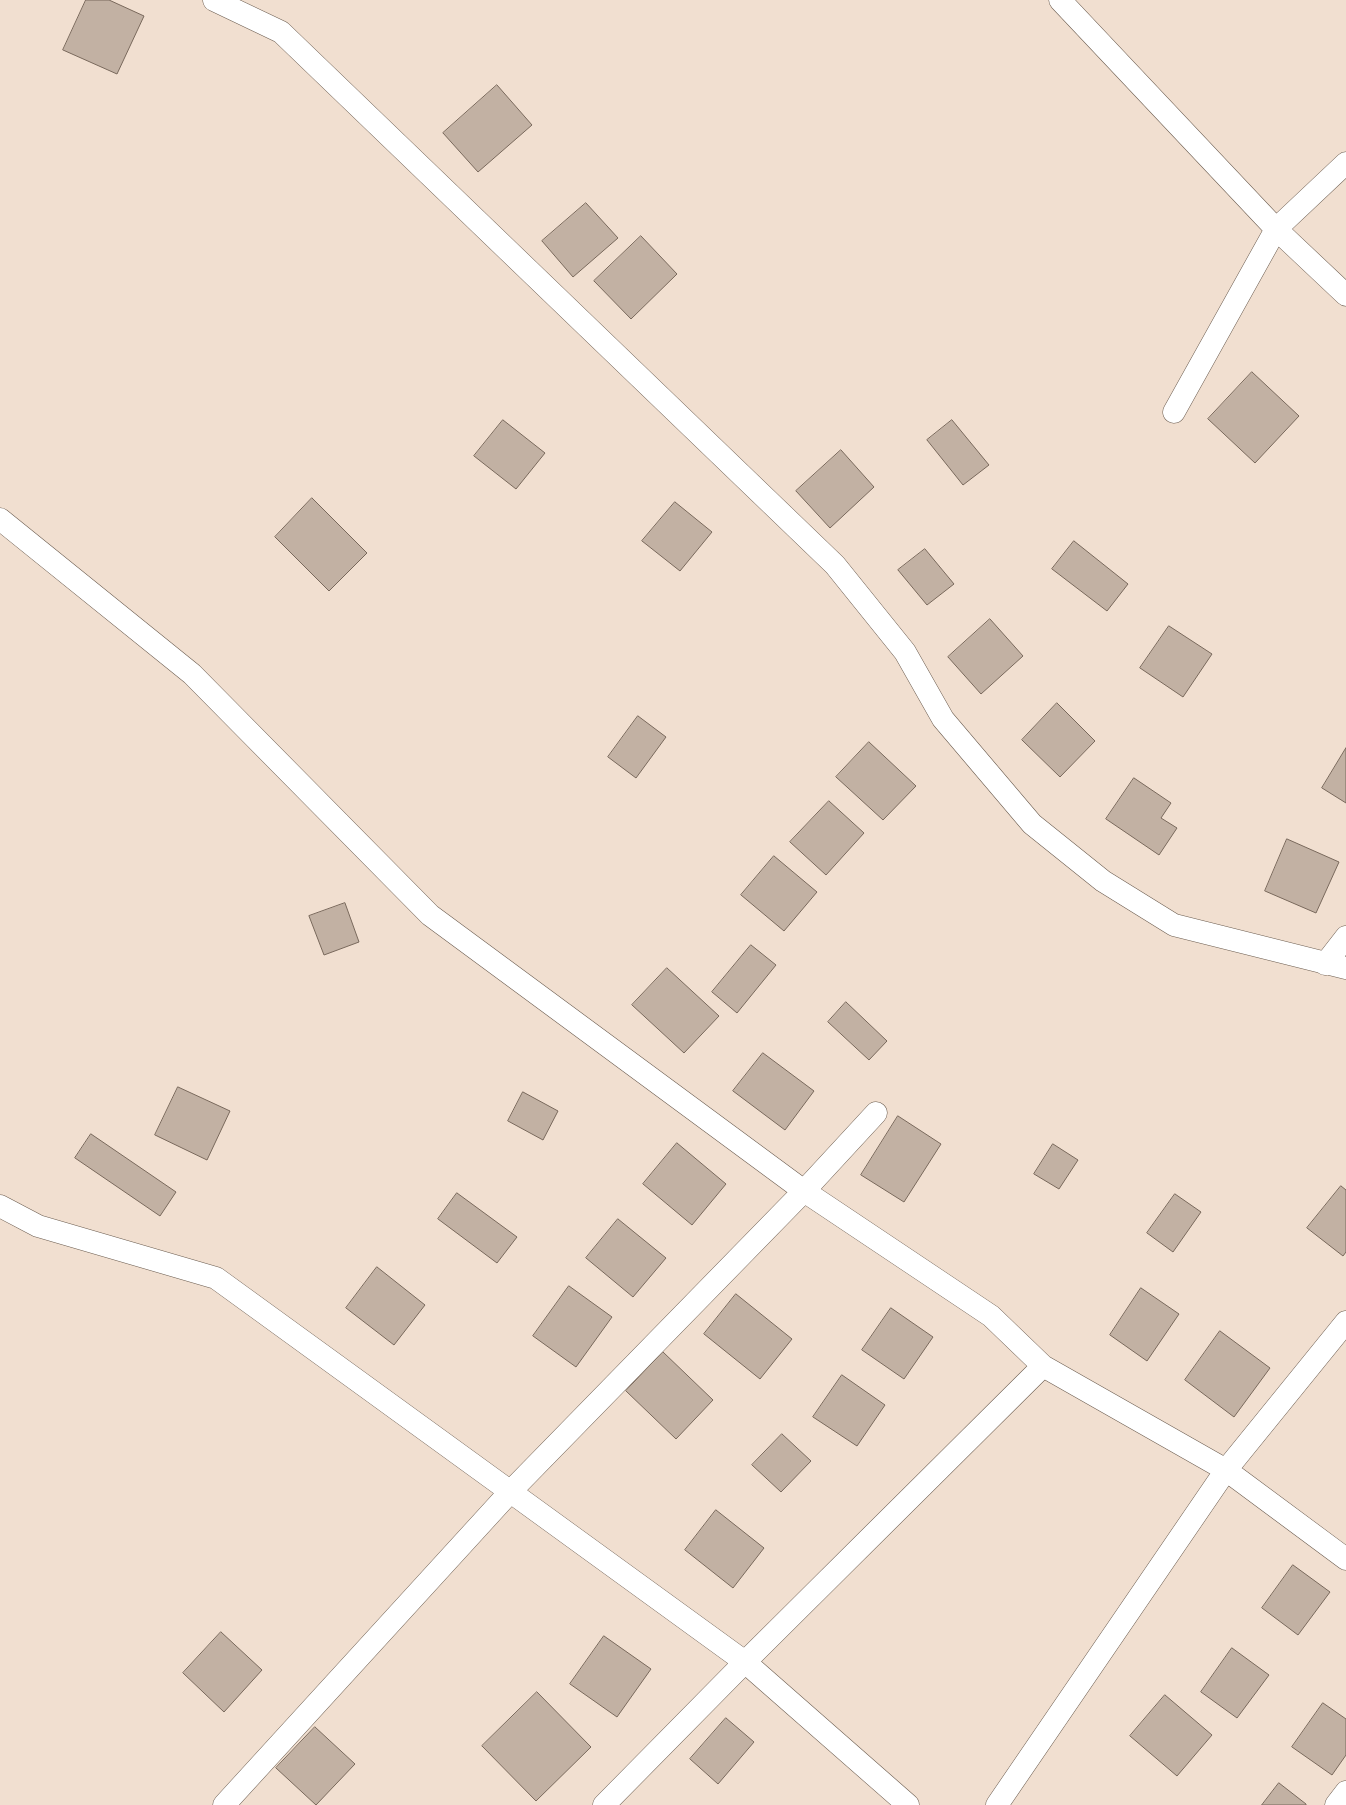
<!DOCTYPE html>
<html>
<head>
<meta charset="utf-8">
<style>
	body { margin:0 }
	canvas { display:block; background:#f1dfd0 }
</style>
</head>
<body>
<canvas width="1346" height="1805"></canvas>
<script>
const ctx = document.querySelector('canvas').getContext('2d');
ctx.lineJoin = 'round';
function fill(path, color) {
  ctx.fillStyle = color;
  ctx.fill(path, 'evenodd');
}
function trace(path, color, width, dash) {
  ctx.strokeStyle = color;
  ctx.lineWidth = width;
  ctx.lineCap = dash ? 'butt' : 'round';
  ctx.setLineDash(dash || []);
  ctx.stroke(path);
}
const building = new Path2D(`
	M 86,0 L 109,0 L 144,16 L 117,74 L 63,50 Z
	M 497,85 L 532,125 L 478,172 L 443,133 Z
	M 586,203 L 618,238 L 573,277 L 542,241 Z
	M 641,236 L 677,274 L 631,319 L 594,281 Z
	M 1252,372 L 1299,416 L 1255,463 L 1208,419 Z
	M 503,420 L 545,453 L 516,489 L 474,456 Z
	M 952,420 L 989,465 L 963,485 L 927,440 Z
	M 841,450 L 874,487 L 830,528 L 796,491 Z
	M 312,498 L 367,553 L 329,591 L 275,537 Z
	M 675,502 L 712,532 L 680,571 L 642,541 Z
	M 1074,541 L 1128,584 L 1107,611 L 1052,569 Z
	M 925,549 L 954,584 L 927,605 L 898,570 Z
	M 990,619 L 1023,656 L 981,694 L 948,657 Z
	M 1169,626 L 1212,654 L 1183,697 L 1140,668 Z
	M 1057,703 L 1095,741 L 1060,777 L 1022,740 Z
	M 638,716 L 666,737 L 636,778 L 608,757 Z
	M 869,742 L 916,786 L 883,820 L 836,777 Z
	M 1346,748 L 1346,803 L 1322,788 Z
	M 1134,778 L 1171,803 L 1161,818 L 1177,828 L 1159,855 L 1106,819 Z
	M 829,801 L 864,833 L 826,875 L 790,842 Z
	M 1287,839 L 1339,862 L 1316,913 L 1265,891 Z
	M 774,856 L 817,892 L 784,931 L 741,895 Z
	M 345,903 L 359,942 L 324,955 L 309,916 Z
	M 751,945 L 776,965 L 737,1013 L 712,992 Z
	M 667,968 L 719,1016 L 684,1053 L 632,1005 Z
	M 846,1002 L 887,1041 L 869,1060 L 828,1022 Z
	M 763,1053 L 814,1091 L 785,1130 L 733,1091 Z
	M 178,1087 L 230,1111 L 207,1160 L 155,1135 Z
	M 523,1092 L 558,1111 L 543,1140 L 508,1121 Z
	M 898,1116 L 941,1144 L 904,1202 L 861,1175 Z
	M 91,1134 L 176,1192 L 160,1216 L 75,1158 Z
	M 677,1143 L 726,1184 L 692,1225 L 643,1184 Z
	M 1053,1144 L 1078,1160 L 1059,1189 L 1034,1174 Z
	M 1341,1186 L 1346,1190 L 1346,1252 L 1343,1256 L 1307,1228 Z
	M 457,1193 L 517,1237 L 497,1263 L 438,1219 Z
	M 1175,1194 L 1201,1212 L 1173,1252 L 1147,1233 Z
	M 618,1219 L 666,1258 L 633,1297 L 586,1258 Z
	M 377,1267 L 425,1305 L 394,1345 L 346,1308 Z
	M 569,1286 L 612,1317 L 576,1367 L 533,1336 Z
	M 1141,1288 L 1179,1314 L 1147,1361 L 1110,1335 Z
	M 736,1294 L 792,1339 L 760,1379 L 704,1334 Z
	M 891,1308 L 933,1337 L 904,1379 L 862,1350 Z
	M 1220,1331 L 1270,1368 L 1234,1417 L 1185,1380 Z
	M 663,1352 L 713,1400 L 676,1439 L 626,1391 Z
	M 842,1375 L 885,1405 L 857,1446 L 813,1417 Z
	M 782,1434 L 811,1461 L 781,1492 L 752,1465 Z
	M 716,1510 L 764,1548 L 733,1588 L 685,1550 Z
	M 1293,1565 L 1330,1592 L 1298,1635 L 1262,1608 Z
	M 221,1632 L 262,1670 L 224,1712 L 183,1673 Z
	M 604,1636 L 651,1669 L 617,1717 L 570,1684 Z
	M 1232,1648 L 1269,1675 L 1237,1718 L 1201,1692 Z
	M 537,1692 L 591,1747 L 536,1801 L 482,1746 Z
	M 1165,1695 L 1212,1735 L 1177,1776 L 1130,1736 Z
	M 1323,1703 L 1346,1719 L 1346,1755 L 1332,1775 L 1292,1747 Z
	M 726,1718 L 754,1742 L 718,1784 L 690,1759 Z
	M 315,1727 L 355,1764 L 316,1805 L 276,1768 Z
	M 1279,1783 L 1306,1804 L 1306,1805 L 1262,1805 Z`);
fill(building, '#c2b1a3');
trace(building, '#79695c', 1);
const minor = new Path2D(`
	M 214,0 L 281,32 L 835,565 L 905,652 L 943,719 L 1032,824 L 1103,881 L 1174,925 L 1346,968
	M 1060,0 L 1276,229 L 1346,295
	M 1174,412 L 1276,229 L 1346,163
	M 0,519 L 192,674 L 430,915 L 804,1191 L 991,1316 L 1043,1366 L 1226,1470 L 1346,1559
	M 1325,964 L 1346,937
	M 0,1206 L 38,1226 L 216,1278 L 745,1662 L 908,1805
	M 224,1805 L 510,1492 L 804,1191 L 876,1113
	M 604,1805 L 745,1662 L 1043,1366
	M 997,1805 L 1226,1470 L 1346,1322
	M 1336,1805 L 1346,1792`);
trace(minor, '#6c5d50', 23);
trace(minor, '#fff', 22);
</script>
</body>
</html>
